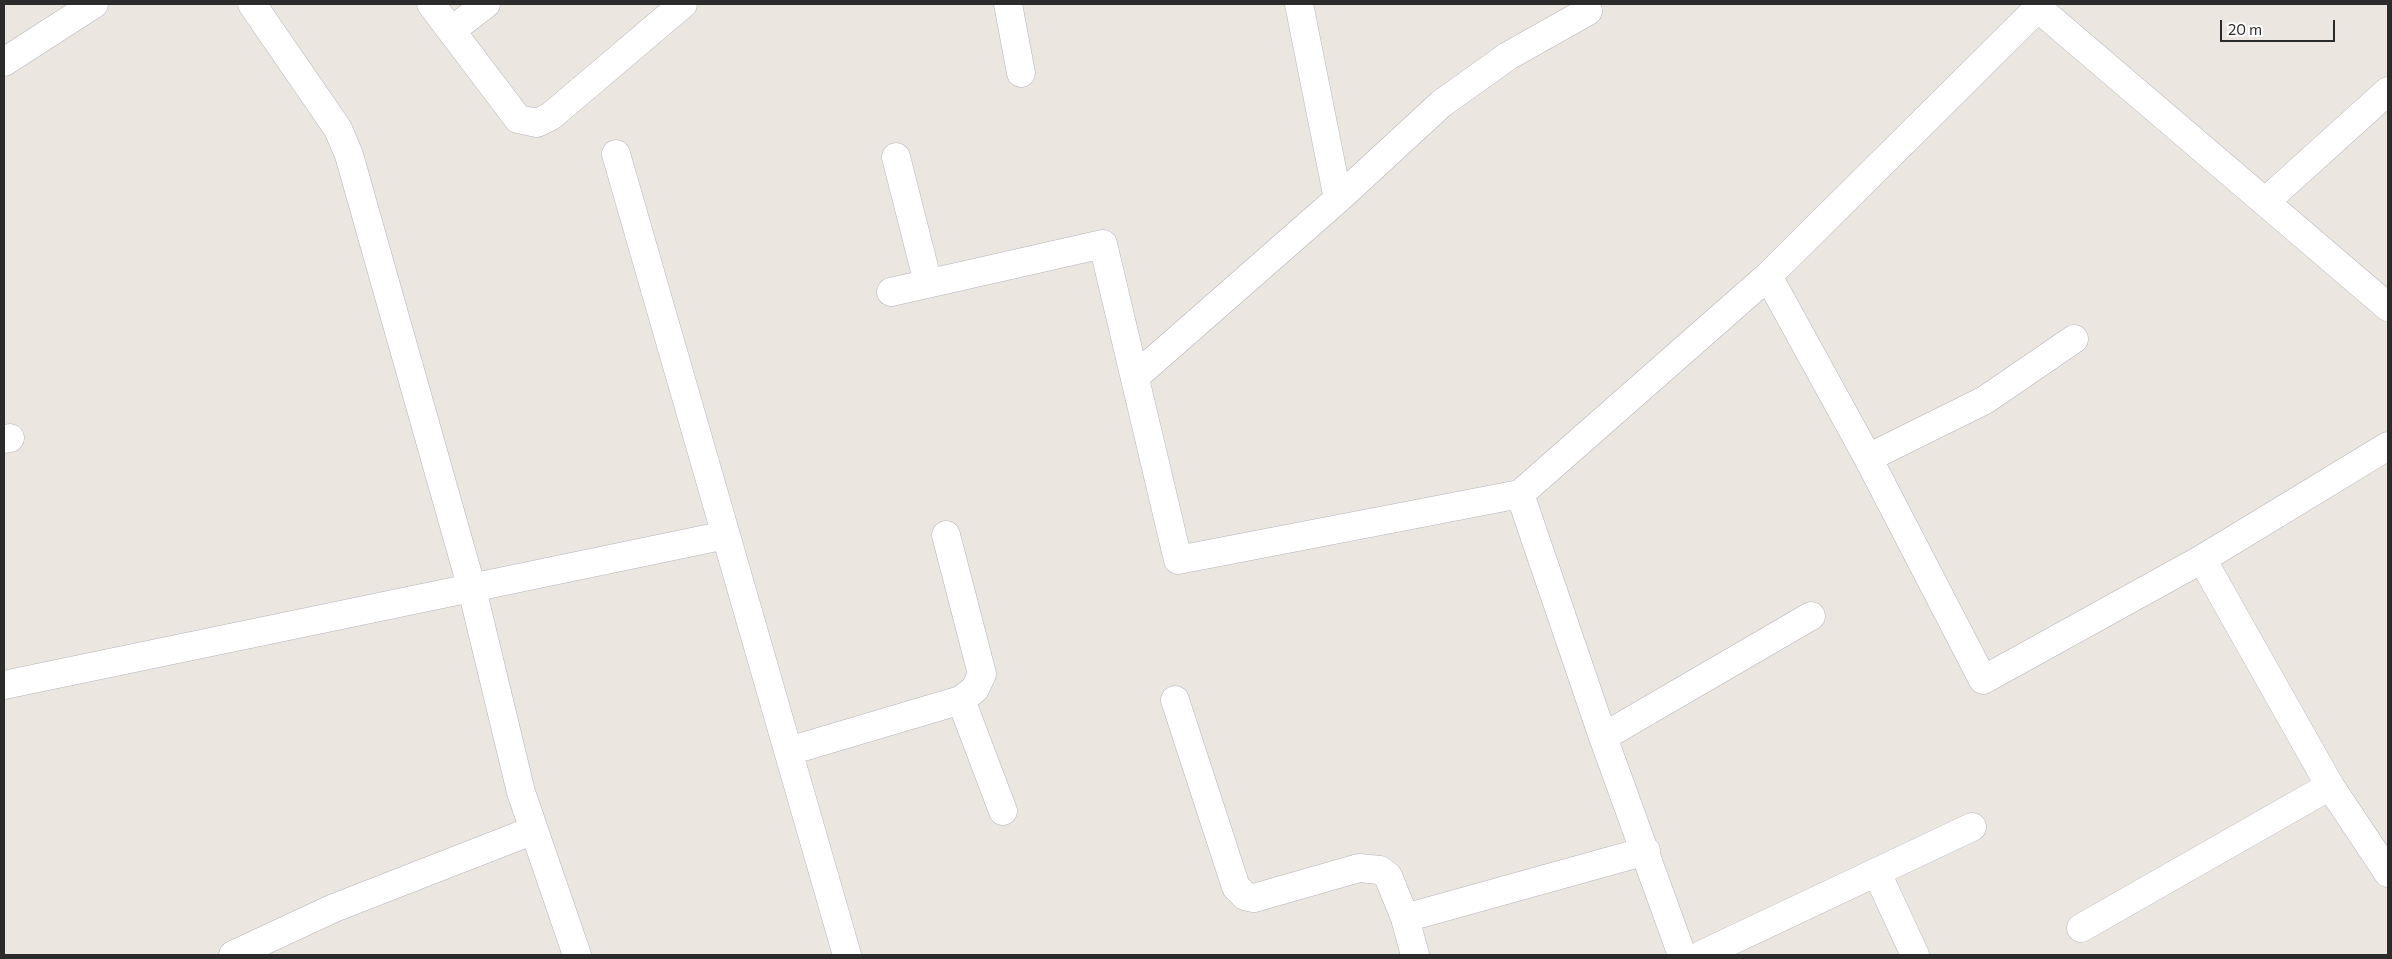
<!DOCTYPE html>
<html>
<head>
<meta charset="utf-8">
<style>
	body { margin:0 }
	#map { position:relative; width:2392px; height:959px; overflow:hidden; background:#ebe6df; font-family:Commissioner,sans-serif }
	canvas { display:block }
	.frame { position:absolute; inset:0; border:5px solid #2b2b2b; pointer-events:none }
	.scale { position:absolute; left:2220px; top:20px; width:115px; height:22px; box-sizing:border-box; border:2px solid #2b2b2b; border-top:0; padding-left:6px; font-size:15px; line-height:18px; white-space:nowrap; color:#2b2b2b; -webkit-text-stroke:4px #fff; paint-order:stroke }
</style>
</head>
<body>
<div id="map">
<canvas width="2392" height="959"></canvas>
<div class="frame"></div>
<div class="scale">20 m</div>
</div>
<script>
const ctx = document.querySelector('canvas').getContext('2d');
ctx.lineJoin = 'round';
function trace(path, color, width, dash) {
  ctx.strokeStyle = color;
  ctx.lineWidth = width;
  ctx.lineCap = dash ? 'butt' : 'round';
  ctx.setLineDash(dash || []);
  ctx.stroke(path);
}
const minor = new Path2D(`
	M 431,4 L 518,119 L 537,123 L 551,116 L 683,4
	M 1008,4 L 1021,73
	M 1299,4 L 1338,199
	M 2038,8 L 2388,307
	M 452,30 L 486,4
	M 4,62 L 94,4
	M 616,154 L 847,955
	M 896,157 L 928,283
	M 2265,202 L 2388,91
	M 1768,276 L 1868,458 L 1983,680 L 2202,559 L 2388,446
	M 891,292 L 1103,244 L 1178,560 L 1520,494 L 1768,276 L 2042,4
	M 1136,376 L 1338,199 L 1441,104 L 1508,56 L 1588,11
	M 4,439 L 10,438
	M 1868,458 L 1985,400 L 2074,339
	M 1520,494 L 1603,737 L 1682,955
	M 2202,559 L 2330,786 L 2388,873
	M 4,685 L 726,535
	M 961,700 L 1003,811
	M 1175,700 L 1236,887 L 1245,896 L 1254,898 L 1359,868 L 1380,870 L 1388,876 L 1405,918 L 1415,955
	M 1603,737 L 1811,616
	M 789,751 L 961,700 L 975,689 L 982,674 L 946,535
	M 534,830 L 577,955
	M 1877,873 L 1915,955
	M 1405,918 L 1646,851
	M 2081,928 L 2330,786
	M 233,955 L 334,908 L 534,830 L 521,792 L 472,589 L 349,155 L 338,129 L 252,4
	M 1701,955 L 1972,827`);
trace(minor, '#b3b5bd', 29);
trace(minor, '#fff', 28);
</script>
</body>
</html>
